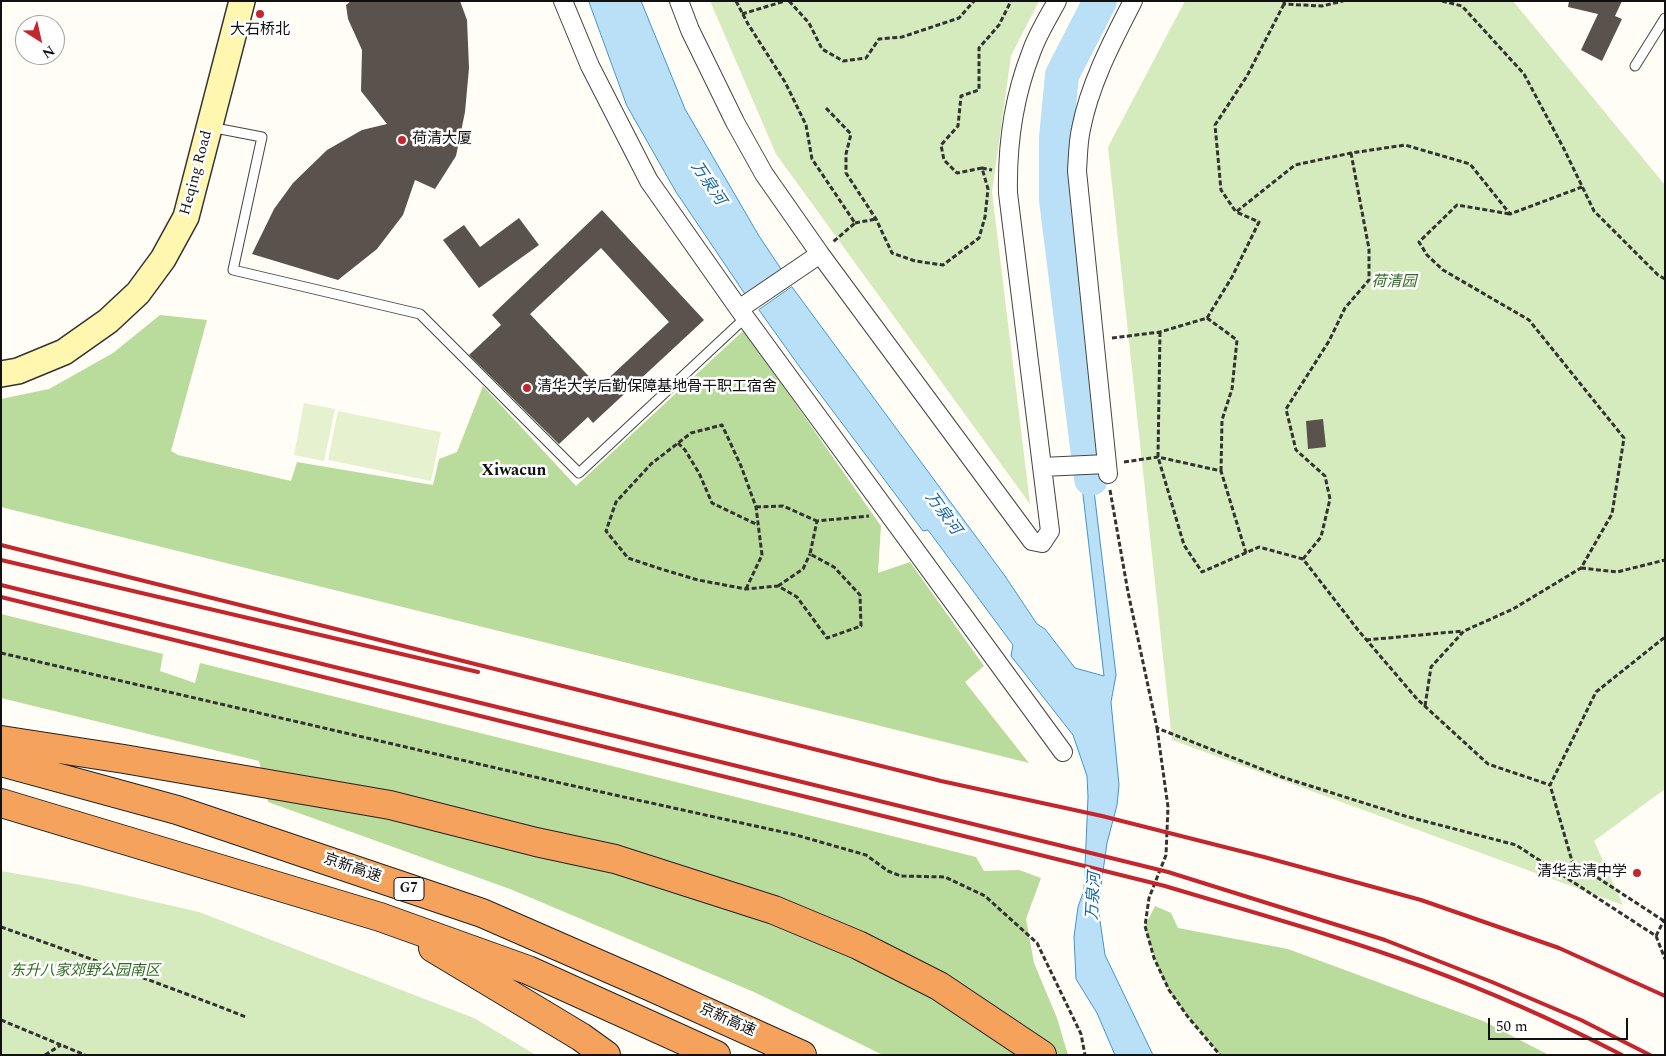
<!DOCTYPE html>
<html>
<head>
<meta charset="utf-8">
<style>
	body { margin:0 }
	#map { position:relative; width:1666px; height:1056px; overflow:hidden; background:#fffdf5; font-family:Spectral,serif }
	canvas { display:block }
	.frame { position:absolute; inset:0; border:2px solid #111; pointer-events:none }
	.north { position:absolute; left:15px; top:15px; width:50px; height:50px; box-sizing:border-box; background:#fff; border:1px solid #a0a0a0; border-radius:50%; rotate:145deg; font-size:14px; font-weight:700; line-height:20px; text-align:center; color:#111 }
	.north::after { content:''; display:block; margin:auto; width:18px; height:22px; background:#c4262e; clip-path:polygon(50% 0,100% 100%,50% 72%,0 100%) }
	.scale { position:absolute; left:1488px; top:1018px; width:140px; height:22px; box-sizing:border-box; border:2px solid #111; border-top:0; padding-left:6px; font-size:15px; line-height:18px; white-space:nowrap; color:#111; -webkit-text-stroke:4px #fff; paint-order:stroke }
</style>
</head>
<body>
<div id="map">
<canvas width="1666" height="1056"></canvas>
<div class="frame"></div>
<div class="north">N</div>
<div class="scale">50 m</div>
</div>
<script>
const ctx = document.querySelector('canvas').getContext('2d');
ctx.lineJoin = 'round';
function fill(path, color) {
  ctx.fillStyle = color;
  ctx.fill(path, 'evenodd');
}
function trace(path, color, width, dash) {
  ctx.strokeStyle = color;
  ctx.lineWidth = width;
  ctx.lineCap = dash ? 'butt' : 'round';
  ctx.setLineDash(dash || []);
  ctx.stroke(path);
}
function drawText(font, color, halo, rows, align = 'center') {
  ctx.font = font + ' Spectral,"Noto Sans SC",serif';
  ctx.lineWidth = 5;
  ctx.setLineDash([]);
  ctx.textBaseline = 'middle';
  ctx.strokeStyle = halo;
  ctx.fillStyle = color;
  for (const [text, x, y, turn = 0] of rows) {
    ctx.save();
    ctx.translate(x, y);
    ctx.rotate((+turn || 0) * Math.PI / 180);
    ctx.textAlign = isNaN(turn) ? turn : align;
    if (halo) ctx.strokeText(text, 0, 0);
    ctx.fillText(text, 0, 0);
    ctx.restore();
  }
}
fill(new Path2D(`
	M 710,1 L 1039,1 L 1011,56 L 992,192 L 1030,504 L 776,154 Z
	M 1185,1 L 1513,1 L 1665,185 L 1665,789 L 1594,841 L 1623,905 L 1172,740 L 1108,147 Z
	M 1,871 L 81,885 L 199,912 L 474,1018 L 536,1055 L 1,1055 Z`), '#d5ebbd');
fill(new Path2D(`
	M 160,315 L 207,320 L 171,451 L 178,455 L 291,481 L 297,462 L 433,485 L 439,459 L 457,452 L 483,386 L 576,486 L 744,330 L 881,526 L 878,573 L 910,562 L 984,666 L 965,682 L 1029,763 L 1,507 L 1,399 L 49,389 L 113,353 Z
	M 1,614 L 163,654 L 160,671 L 195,683 L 200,663 L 976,857 L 984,871 L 1019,870 L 1041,878 L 1026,919 L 1034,963 L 1057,1018 L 1068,1055 L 883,1055 L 754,992 L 510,889 L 268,802 L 259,761 L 1,698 Z
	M 1155,906 L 1171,913 L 1178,928 L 1288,949 L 1483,1021 L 1549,1055 L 1220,1055 C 1204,1033 1184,1014 1170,991 C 1158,971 1151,948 1145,926 Z`), '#b9dc9c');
fill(new Path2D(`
	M 304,403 L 335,409 L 324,461 L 294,455 Z
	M 338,411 L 441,432 L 431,481 L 328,460 Z`), '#e6f2cf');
const water = new Path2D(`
	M 589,1 L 641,1 L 685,109 L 759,236 L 783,272 L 747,297 L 676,192 L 627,106 Z
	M 792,287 L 1005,576 L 1037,624 L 1045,629 L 1075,668 L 1104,676 L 1076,434 L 1087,432 L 1116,675 L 1111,702 L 1119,785 L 1117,805 L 1107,843 L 1098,907 L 1105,955 L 1153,1055 L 1115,1055 L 1097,1013 L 1076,979 L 1074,937 L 1078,907 L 1084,890 L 1088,797 L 1087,776 L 1073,735 L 1011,656 L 1013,645 L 928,530 L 923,531 L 799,366 L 759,310 Z`);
fill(water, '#b9e0f7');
trace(water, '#3f96cf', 1);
trace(new Path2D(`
	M 1091,479 L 1056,200 L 1056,138 L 1062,75 L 1100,1`), '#b9e0f7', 34);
fill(new Path2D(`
	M 351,1 L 460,1 L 467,20 L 469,68 L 465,112 L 456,156 L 435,189 L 415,180 L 403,215 L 377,249 L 338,280 L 252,254 L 274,209 L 293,183 L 327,150 L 362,130 L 387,124 L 361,91 L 362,50 L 348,19 L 346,5 Z
	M 1569,1 L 1622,1 L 1615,16 L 1622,19 L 1602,61 L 1581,50 L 1598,14 L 1568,7 Z
	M 602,210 L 704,320 L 593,423 L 588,417 L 559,444 L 469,355 L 501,325 L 492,315 ZM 601,248 L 669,322 L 599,387 L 530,314 Z
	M 519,218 L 539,245 L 479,288 L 443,240 L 464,225 L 480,247 Z
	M 1323,419 L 1326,447 L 1308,449 L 1306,421 Z`), '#5a524d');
const lane = new Path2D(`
	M 1635,66 L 1665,18
	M 210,127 L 262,137 L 233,270 L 420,314 L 579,473 L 745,318`);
const street = new Path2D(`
	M 563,1 L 590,66 L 649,181 L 739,309 L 1063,752
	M 679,1 L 690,30 L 735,122 L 764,174 L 820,254 L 1032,541 L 1042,543 L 1050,531 L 1008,193 C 1007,144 1013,99 1031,53 C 1037,35 1048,18 1057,1
	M 739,309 L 820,254
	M 1042,467 L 1107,464
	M 1108,474 L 1077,171 C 1078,157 1078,142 1081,129 C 1090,83 1112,42 1133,1`);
const secondary = new Path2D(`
	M 1,374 L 18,371 L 64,352 L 108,321 L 138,293 L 163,259 L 186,217 L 242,1`);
const highway = new Path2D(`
	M 1,740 L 124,759 L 390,805 L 536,842 L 615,859 L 774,910 L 858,945 L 939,986 L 1042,1055
	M 1,762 L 177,810 L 482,913 L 649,986 L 802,1055
	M 1,803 L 380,917 L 528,970 L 716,1055
	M 433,948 L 581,1037 L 606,1055`);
trace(lane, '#444', 11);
trace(street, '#444', 20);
trace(secondary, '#333', 28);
trace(highway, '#222', 30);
trace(new Path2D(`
	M 736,1 L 748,24 L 785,82 L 806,125 L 812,159 L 855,223 L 833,242
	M 789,1 L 809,23 L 822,49 L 843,61 L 866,58 L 879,39 L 902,37 L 959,18 L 974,1
	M 1284,1 L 1284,4 L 1322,6 L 1343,1
	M 1442,1 L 1462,6 L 1524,74 L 1564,149 L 1594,211 L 1658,275 L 1665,279
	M 1284,4 L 1247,76 L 1215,125 L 1221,190 L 1236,212 L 1295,165 L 1351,153 L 1405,145 L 1470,164 L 1510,214 L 1582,187
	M 742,14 L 785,1
	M 826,108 L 851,134 L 846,154 L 846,173 L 876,219 L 892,253 L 915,261 L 943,265 L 979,238 L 985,217 L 988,189 L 982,168 L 992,170
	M 982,168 L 957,173 L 944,160 L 941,145 L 958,126 L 961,96 L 979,90 L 979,48 L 999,25 L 1011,1
	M 855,223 L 876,219
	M 1207,318 L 1237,340 L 1232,389 L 1222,420 L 1221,471
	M 1160,332 L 1158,457 L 1184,545 L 1202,572 L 1259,547 L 1303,559 L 1358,630 L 1417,699 L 1488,764 L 1550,785
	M 1112,338 L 1160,332 L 1207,318 L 1232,277 L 1259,222 L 1236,212
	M 678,443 L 685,450 L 699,473 L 712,503 L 758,525
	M 1124,462 L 1158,457 L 1221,471 L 1246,553
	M 1110,490 L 1128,592 L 1157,728 L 1282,777 L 1405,816 L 1516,845 L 1656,936 L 1665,959
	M 756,507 L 783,506 L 817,521
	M 1303,559 L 1321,537 L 1330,499 L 1325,476 L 1296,450 L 1286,409 L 1329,341 L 1345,308 L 1369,280 L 1369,249 L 1351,153
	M 1581,568 L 1617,572 L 1665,560
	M 778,586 L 803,569 L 810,554
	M 746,589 L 762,555 L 756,507 L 741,466 L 722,425 L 691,433 L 651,464 L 616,502 L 606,531 L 628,558 L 661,569 L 698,580 L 746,589 L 778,586 L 797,597 L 827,638 L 861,626 L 860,595 L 834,567 L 810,554 L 817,521 L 869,516
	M 1366,640 L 1463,631
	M 1,653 L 565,784 L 796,835 L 866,855 L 888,871 L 901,876 L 945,877 L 985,896 L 1037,943 L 1081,1034 L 1085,1055
	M 1425,706 L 1431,667 L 1464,631 L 1513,609 L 1581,568 L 1612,514 L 1624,438 L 1529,320 L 1443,270 L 1427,255 L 1419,242 L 1457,205 L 1510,214
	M 1157,728 L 1168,807 L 1166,855 L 1149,898 L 1145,926 L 1154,958 L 1169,990 L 1188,1017 L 1220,1055
	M 1664,921 L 1572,861 L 1550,785 L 1596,692 L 1665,637
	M 1,927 C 83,956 165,985 246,1017
	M 1656,936 L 1664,920
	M 1,1020 L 85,1055
	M 45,1055 L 61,1045`), '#333', 3, [5, 2.5]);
trace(lane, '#fff', 9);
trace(street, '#fff', 18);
trace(secondary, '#fff6b0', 25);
trace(highway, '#f5a25d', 28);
trace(new Path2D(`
	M 1,545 L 941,781 L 1102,816 L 1264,857 L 1421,900 L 1559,948 L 1665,996
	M 1,560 L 478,672
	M 1,585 L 1168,872 L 1385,940 L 1492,982 L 1581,1020 L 1650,1055
	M 1,597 L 1165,886 C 1251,912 1339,936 1423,967 C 1491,992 1558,1022 1622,1055`), '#c4262e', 4);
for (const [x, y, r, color] of [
	[260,14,5,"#c4262e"],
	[402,140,5,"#c4262e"],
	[527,388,5,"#c4262e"],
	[1637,873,5,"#c4262e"]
]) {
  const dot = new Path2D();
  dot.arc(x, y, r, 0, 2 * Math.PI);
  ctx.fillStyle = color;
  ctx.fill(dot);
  trace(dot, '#fff', 2);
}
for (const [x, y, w] of [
	[409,889,30]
]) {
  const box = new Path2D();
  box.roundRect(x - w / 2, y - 11.5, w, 23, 4);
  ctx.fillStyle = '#fff';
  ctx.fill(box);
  trace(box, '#111', 1);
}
drawText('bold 14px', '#111', null, [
	["G7",409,889]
]);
drawText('15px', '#111', '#fff', [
	["大石桥北",260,31,"center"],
	["荷清大厦",412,140],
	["清华大学后勤保障基地骨干职工宿舍",537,388],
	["清华志清中学",1627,873,"right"]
], 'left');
drawText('15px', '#111', '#fff', [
	["Heqing Road",197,173,-75],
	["京新高速",352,869,19],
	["京新高速",727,1021,24]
]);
drawText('italic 15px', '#2f6b1f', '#fff', [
	["荷清园",1394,283],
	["东升八家郊野公园南区",85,972]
]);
drawText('italic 16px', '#1768a6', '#fff', [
	["万泉河",707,184,56],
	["万泉河",942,514,54],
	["万泉河",1095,896,-87]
]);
drawText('bold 16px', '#111', '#fff', [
	["Xiwacun",514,472]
]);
</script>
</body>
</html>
